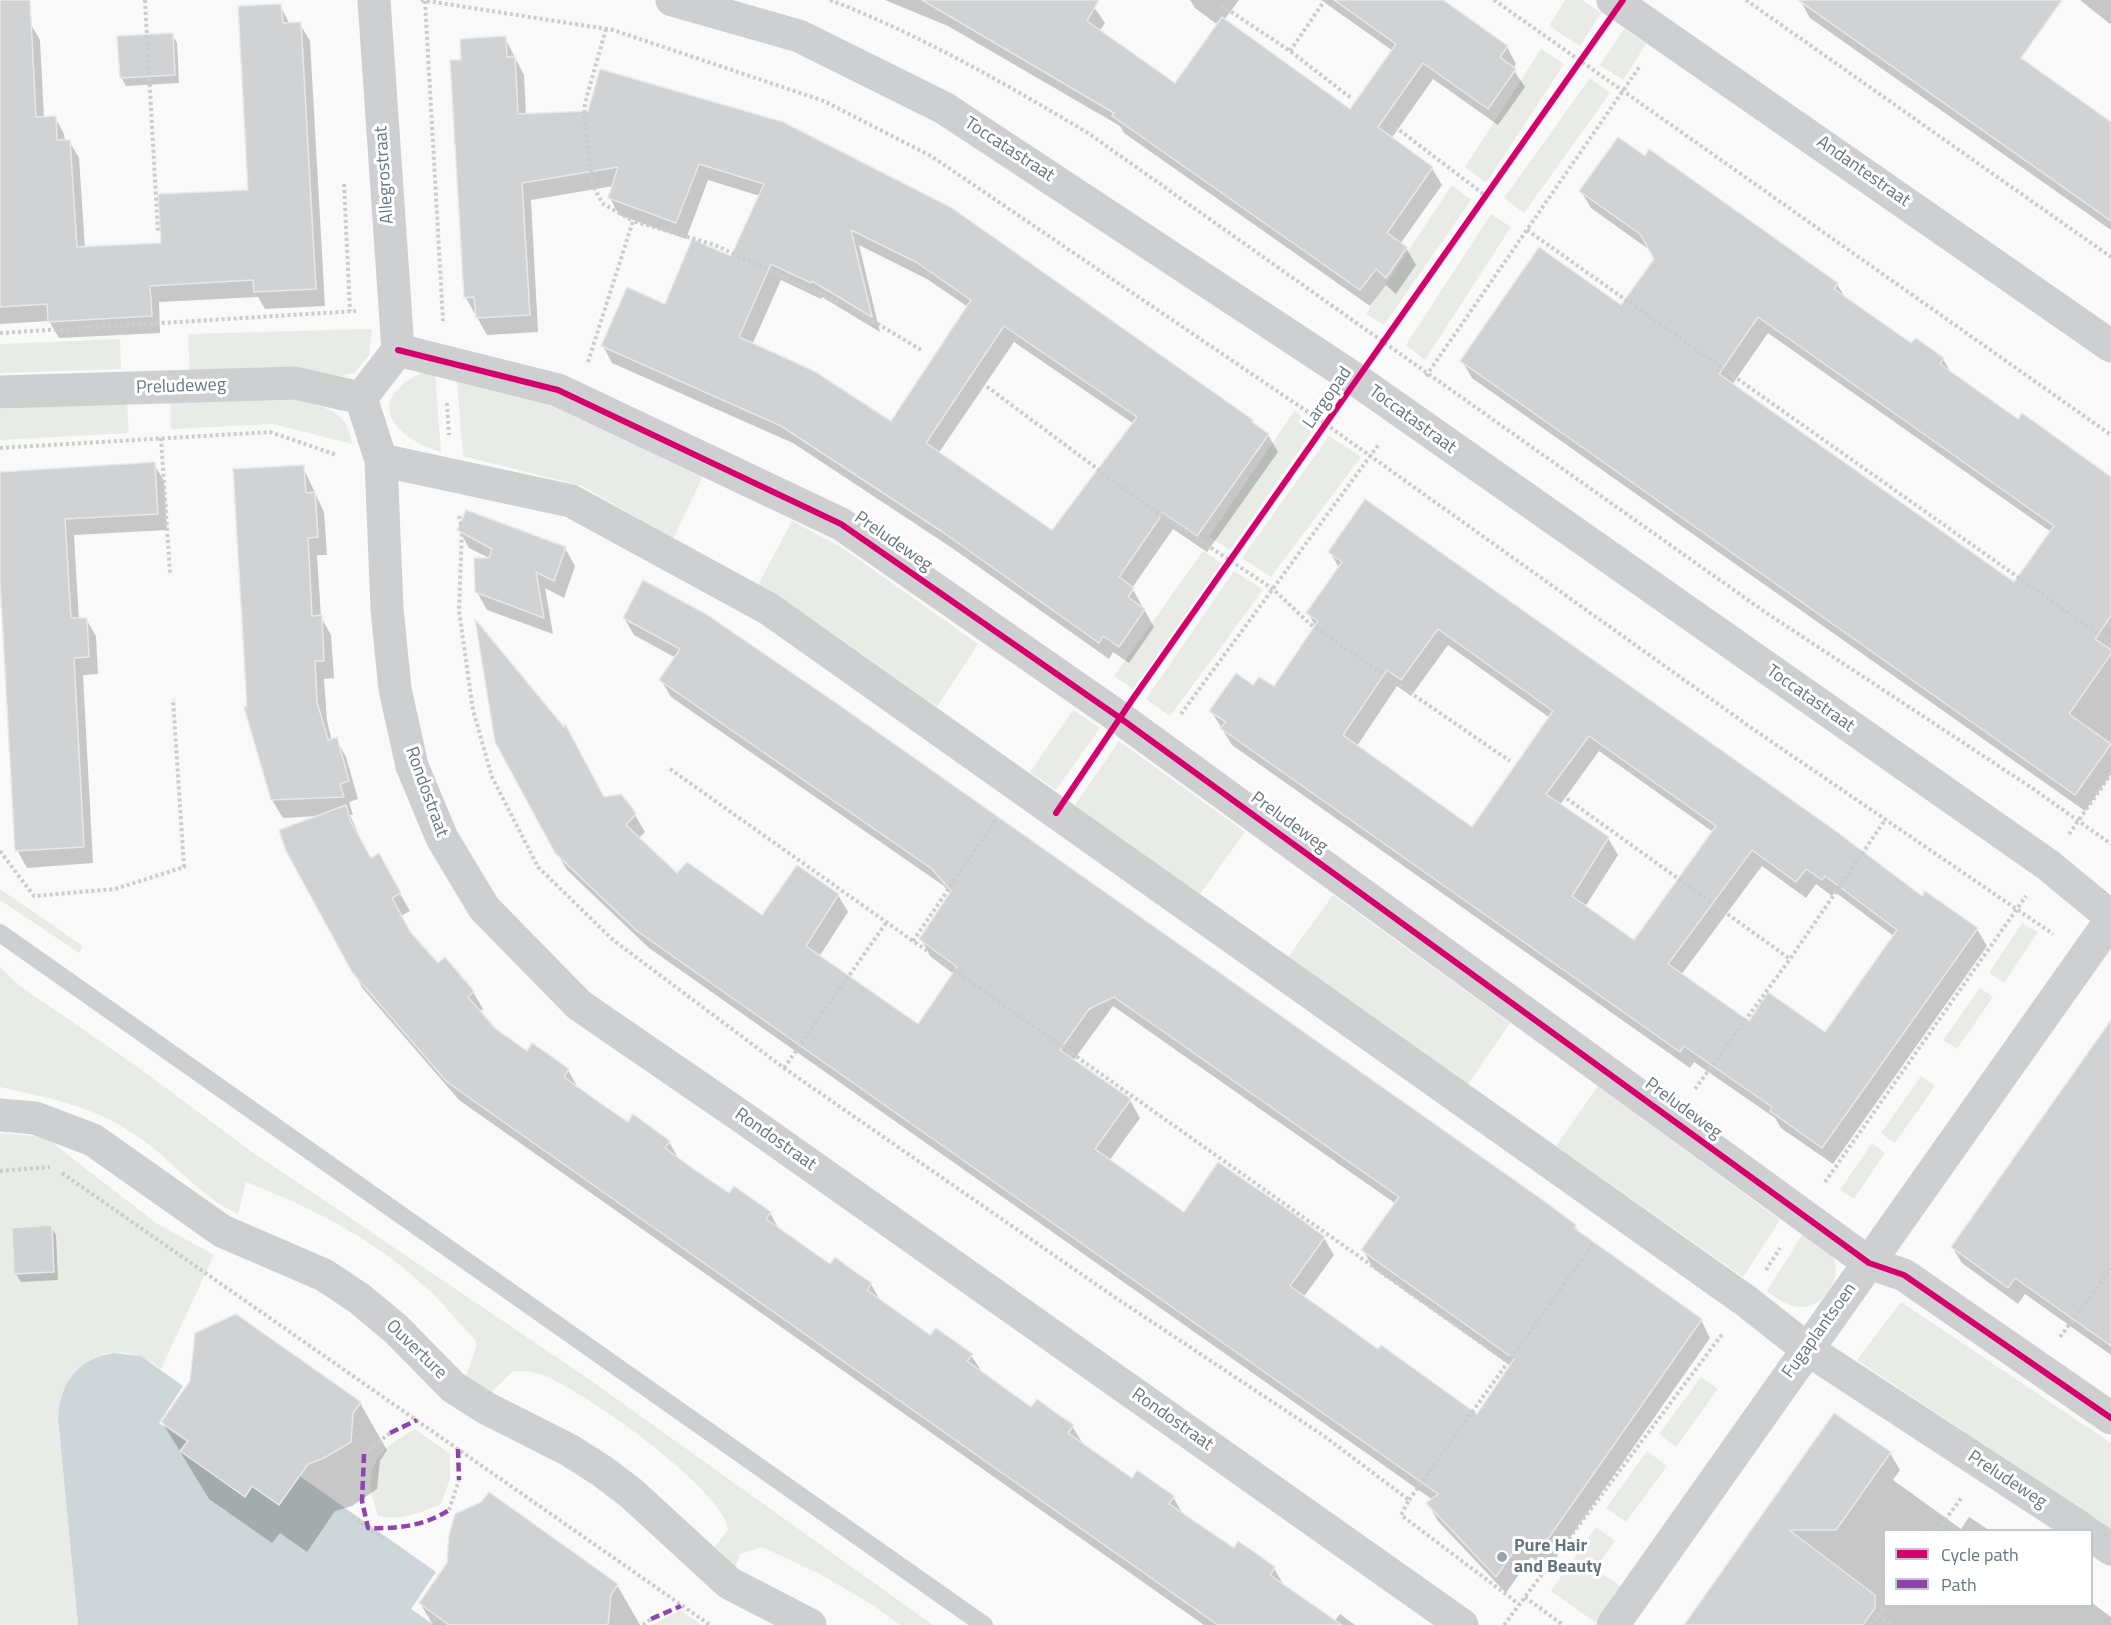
<!DOCTYPE html>
<html>
<head>
<meta charset="utf-8">
<style>
	body { margin:0 }
	#map { position:relative; width:2111px; height:1625px; overflow:hidden; background:#f9f9f9; font-family:"Titillium Web",sans-serif }
	canvas { display:block }
	.legend { position:absolute; left:1883px; top:1529px; width:210px; height:78px; box-sizing:border-box; background:#fff; border:2px solid #c1c8cd; margin:0; padding:8px 10px; list-style:none; font-size:18px; color:#657683 }
	.legend li { display:flex; align-items:center; gap:12px; height:30px }
	.legend b { width:30px; border:2px solid #c1c8cd }
</style>
</head>
<body>
<div id="map">
<canvas width="2111" height="1625"></canvas>
<ul class="legend">
<li><b style="height:8px;background:#d6006c"></b>Cycle path</li>
<li><b style="height:8px;background:#8e44ad"></b>Path</li>
</ul>
</div>
<script>
const ctx = document.querySelector('canvas').getContext('2d');
ctx.lineJoin = 'round';
function fill(path, color) {
  ctx.fillStyle = color;
  ctx.fill(path, 'evenodd');
}
function trace(path, color, width, dash) {
  ctx.strokeStyle = color;
  ctx.lineWidth = width;
  ctx.lineCap = dash ? 'butt' : 'round';
  ctx.setLineDash(dash || []);
  ctx.stroke(path);
}
function drawText(font, color, halo, rows, align = 'center') {
  ctx.font = font + ' "Titillium Web",sans-serif';
  ctx.lineWidth = 6;
  ctx.setLineDash([]);
  ctx.textBaseline = 'middle';
  ctx.strokeStyle = halo;
  ctx.fillStyle = color;
  for (const [text, x, y, turn = 0] of rows) {
    ctx.save();
    ctx.translate(x, y);
    ctx.rotate((+turn || 0) * Math.PI / 180);
    ctx.textAlign = isNaN(turn) ? turn : align;
    if (halo) ctx.strokeText(text, 0, 0);
    ctx.fillText(text, 0, 0);
    ctx.restore();
  }
}
fill(new Path2D(`
	M 1565,0 L 1582,0 L 1601,13 L 1580,46 L 1549,26 Z
	M 1624,29 L 1646,44 L 1623,80 L 1600,65 Z
	M 1541,49 L 1564,64 L 1486,183 L 1465,167 Z
	M 1590,78 L 1610,93 L 1524,213 L 1504,198 Z
	M 1452,185 L 1471,200 L 1384,325 L 1366,314 Z
	M 1491,214 L 1511,227 L 1425,360 L 1406,345 Z
	M 372,329 L 369,355 L 354,373 L 341,376 L 296,370 L 190,372 L 188,334 Z
	M 120,339 L 121,369 L 0,373 L 0,344 Z
	M 421,373 L 435,373 L 441,452 C 394,438 363,401 421,373 Z
	M 457,381 L 550,403 L 703,476 L 673,539 L 582,486 L 463,456 Z
	M 287,396 C 317,406 348,407 352,444 L 273,424 L 171,429 L 170,400 Z
	M 127,402 L 129,433 L 0,440 L 0,409 Z
	M 1294,411 L 1316,426 L 1230,550 L 1209,537 Z
	M 1329,436 L 1361,457 L 1271,577 L 1242,558 Z
	M 792,521 L 841,547 L 978,644 L 937,707 L 814,620 L 758,585 Z
	M 1203,551 L 1221,563 L 1133,689 L 1114,676 Z
	M 1234,571 L 1263,590 L 1170,716 L 1146,699 Z
	M 1073,710 L 1100,728 L 1056,790 L 1030,772 Z
	M 1119,741 L 1245,832 L 1200,894 L 1075,805 Z
	M 0,889 L 83,946 L 79,953 L 0,900 Z
	M 1333,895 L 1510,1023 L 1468,1084 L 1288,957 Z
	M 2022,923 L 2038,932 L 2004,983 L 1989,973 Z
	M 0,967 L 20,986 L 132,1063 L 248,1149 L 586,1377 L 933,1625 L 900,1625 L 873,1605 L 818,1573 L 762,1547 L 740,1554 L 735,1568 L 714,1548 L 728,1530 C 725,1490 575,1383 536,1373 C 528,1371 520,1371 513,1371 L 491,1393 L 465,1378 L 476,1348 L 476,1341 C 461,1325 447,1308 432,1293 C 379,1242 314,1208 246,1182 L 238,1214 C 203,1198 178,1167 148,1144 C 100,1107 58,1100 0,1087 Z
	M 1980,988 L 1993,997 L 1957,1049 L 1943,1040 Z
	M 1921,1076 L 1935,1086 L 1895,1143 L 1881,1133 Z
	M 1598,1086 L 1780,1220 L 1743,1277 L 1556,1146 Z
	M 0,1133 L 45,1137 L 156,1223 L 214,1255 L 161,1369 C 115,1332 62,1361 58,1418 L 78,1625 L 0,1625 Z
	M 1872,1143 L 1885,1153 L 1854,1199 L 1840,1190 Z
	M 1804,1232 C 1813,1238 1825,1244 1831,1252 C 1845,1273 1827,1308 1800,1307 C 1787,1306 1778,1299 1767,1291 Z
	M 1901,1302 L 2111,1443 L 2111,1530 L 1857,1360 Z
	M 1701,1377 L 1718,1389 L 1676,1447 L 1659,1434 Z
	M 415,1429 L 450,1454 L 450,1479 L 441,1504 C 420,1513 401,1521 378,1516 C 361,1469 374,1452 415,1429 Z
	M 1647,1451 L 1667,1466 L 1626,1522 L 1606,1508 Z
	M 1596,1527 L 1615,1541 L 1595,1569 L 1620,1586 L 1595,1622 L 1551,1591 Z
	M 680,1610 L 702,1625 L 653,1625 Z`), '#e8ebe6');
fill(new Path2D(`
	M 114,1353 L 141,1356 L 183,1386 L 159,1423 L 275,1503 L 294,1472 L 436,1572 L 411,1609 L 434,1625 L 78,1625 L 58,1418 C 60,1383 78,1358 114,1353 Z`), '#ced6d9');
fill(new Path2D(`
	M 885,0 L 1089,0 L 1105,23 L 1099,32 L 1175,85 L 1218,25 L 1195,8 L 1190,0 L 1239,0 L 1224,20 L 1351,112 L 1393,51 L 1321,0 L 1440,0 L 1507,47 L 1516,64 L 1513,69 L 1525,87 L 1498,125 L 1433,79 L 1391,139 L 1432,168 L 1442,185 L 1400,244 L 1406,248 L 1416,265 L 1396,294 L 1386,285 L 1370,306 L 1124,133 L 1120,126 L 948,26 Z
	M 1800,0 L 1936,0 L 2111,123 L 2111,230 L 1810,18 Z
	M 2080,0 L 2111,0 L 2111,23 L 2110,24 Z
	M 280,5 L 290,25 L 300,24 L 310,41 L 325,306 L 265,309 L 258,297 L 159,302 L 160,333 L 59,338 L 49,321 L 0,324 L 0,25 L 30,23 L 40,40 L 44,118 L 55,117 L 64,134 L 65,141 L 69,141 L 79,158 L 85,248 L 163,244 L 250,191 Z
	M 172,34 L 177,43 L 179,83 L 126,86 L 121,77 Z
	M 505,38 L 524,75 L 526,115 L 589,112 L 601,71 L 1252,421 L 1268,435 L 1278,452 L 1207,552 L 1173,529 L 1132,588 L 1154,627 L 1129,663 L 1113,652 L 1109,659 L 952,548 L 793,443 L 612,363 L 603,346 L 666,306 L 731,258 L 760,196 L 708,180 L 686,239 L 619,215 L 610,198 L 613,186 L 531,200 L 538,332 L 487,335 L 466,298 L 463,61 ZM 859,245 L 927,279 L 968,307 L 891,423 L 752,345 L 781,280 L 821,299 L 822,297 L 880,332 ZM 1014,342 L 1134,424 L 1052,532 L 938,454 Z
	M 1581,191 L 1837,284 L 1846,299 L 1912,345 L 1943,359 L 1952,374 L 2018,421 L 2023,415 L 2111,477 L 2111,774 L 2085,811 L 1472,378 L 1462,361 L 1621,307 L 1658,256 L 1591,208 ZM 1768,333 L 2051,532 L 2013,584 L 1732,385 Z
	M 154,464 L 164,481 L 167,530 L 74,535 L 79,620 L 86,619 L 96,636 L 98,674 L 83,675 L 93,863 L 27,868 L 17,850 L 0,556 L 0,474 Z
	M 303,467 L 324,512 L 327,555 L 317,555 L 321,617 L 331,635 L 334,678 L 324,679 L 327,721 L 332,741 L 336,739 L 346,757 L 358,799 L 349,802 L 353,815 L 350,815 L 370,860 L 388,873 L 410,911 L 401,916 L 412,937 L 438,965 L 473,992 L 483,1009 L 479,1013 L 495,1031 L 527,1053 L 568,1070 L 578,1088 L 628,1124 L 669,1142 L 679,1159 L 729,1195 L 770,1213 L 780,1231 L 831,1266 L 871,1284 L 881,1302 L 931,1337 L 971,1355 L 982,1372 L 1032,1409 L 1072,1426 L 1083,1444 L 1133,1480 L 1173,1497 L 1184,1516 L 1234,1550 L 1239,1543 L 1274,1568 L 1284,1586 L 1334,1622 L 1340,1614 L 1355,1625 L 1204,1625 L 459,1100 L 363,989 L 352,970 L 318,816 L 283,818 L 272,800 L 248,709 Z
	M 459,530 L 565,548 L 575,566 L 564,598 L 545,588 L 553,634 L 487,610 L 477,592 L 491,559 L 469,548 Z
	M 1330,552 L 1977,929 L 1987,946 L 1833,1164 L 1781,1128 L 1775,1118 L 1694,1062 L 1690,1068 L 1232,745 L 1211,711 L 1254,687 L 1274,689 L 1316,627 L 1308,613 L 1339,568 ZM 1448,645 L 1550,718 L 1473,829 L 1357,746 L 1397,686 L 1411,696 ZM 1599,751 L 1713,832 L 1634,942 L 1585,907 L 1618,855 L 1608,838 L 1560,805 ZM 1762,866 L 1806,898 L 1816,884 L 1832,896 L 1835,892 L 1895,937 L 1826,1034 L 1749,1023 L 1681,975 Z
	M 644,582 L 1575,1226 L 1581,1235 L 1701,1320 L 1710,1338 L 1548,1569 L 1531,1557 L 1506,1593 L 1438,1521 L 1428,1504 L 1433,1500 L 649,948 L 567,870 L 556,852 L 604,798 L 635,815 L 645,832 L 638,839 L 677,875 L 762,917 L 838,895 L 848,912 L 819,957 L 919,1026 L 954,974 L 931,957 L 921,939 L 951,895 L 944,886 L 671,697 L 661,680 L 676,658 L 634,635 L 624,618 ZM 1113,1006 L 1396,1204 L 1363,1250 L 1373,1268 L 1511,1366 L 1477,1416 L 1303,1298 L 1334,1255 L 1324,1238 L 1184,1214 L 1109,1161 L 1140,1118 L 1130,1100 L 1073,1061 Z
	M 2111,1022 L 2111,1355 L 2025,1294 L 2018,1304 L 1962,1263 L 1952,1247 Z
	M 51,1227 L 56,1235 L 58,1280 L 21,1282 L 16,1274 Z
	M 360,1403 L 387,1450 L 380,1461 L 377,1489 L 352,1506 L 335,1511 L 307,1552 L 280,1533 L 272,1543 L 209,1499 L 162,1422 Z
	M 1834,1415 L 1890,1453 L 1900,1470 L 1893,1480 L 1961,1529 L 1969,1517 L 1989,1530 L 1884,1530 L 1884,1606 L 2092,1606 L 2092,1603 L 2111,1617 L 2111,1625 L 1686,1625 Z
	M 617,1585 L 640,1625 L 433,1625 L 420,1603 Z`), '#0003');
const building = new Path2D(`
	M 0,0 L 30,0 L 36,117 L 56,116 L 57,140 L 70,140 L 77,247 L 161,243 L 158,194 L 248,190 L 238,6 L 281,4 L 283,23 L 301,22 L 316,289 L 254,292 L 253,280 L 150,286 L 152,316 L 48,322 L 47,304 L 0,307 Z
	M 922,0 L 1099,0 L 1087,21 L 1175,83 L 1222,17 L 1350,109 L 1396,44 L 1334,0 L 1443,0 L 1508,46 L 1500,57 L 1516,69 L 1488,109 L 1423,63 L 1378,127 L 1433,167 L 1387,233 L 1407,247 L 1386,278 L 1376,269 L 1360,290 L 1112,116 L 1114,113 Z
	M 1798,0 L 2062,0 L 2021,58 L 2111,122 L 2111,221 Z
	M 173,33 L 175,75 L 120,78 L 117,36 Z
	M 506,36 L 507,57 L 515,56 L 518,114 L 588,111 L 600,69 L 783,122 L 952,208 L 1253,420 L 1252,422 L 1269,434 L 1197,536 L 1163,513 L 1119,577 L 1134,588 L 1128,597 L 1145,609 L 1119,647 L 1103,636 L 1099,643 L 941,531 L 781,426 L 601,346 L 627,287 L 665,304 L 692,239 L 731,256 L 764,184 L 699,164 L 676,223 L 608,198 L 618,167 L 522,183 L 530,315 L 476,318 L 474,297 L 464,298 L 450,60 L 461,60 L 460,39 ZM 851,230 L 916,262 L 971,300 L 891,421 L 814,371 L 739,337 L 771,264 L 811,283 L 812,281 L 872,317 ZM 1004,326 L 1137,417 L 1052,530 L 926,443 Z
	M 1618,137 L 1645,156 L 1649,149 L 1838,283 L 1834,289 L 1911,343 L 1916,338 L 1944,358 L 1940,364 L 2018,419 L 2022,413 L 2111,477 L 2111,616 L 2095,639 L 2111,650 L 2111,654 L 2069,714 L 2111,744 L 2075,795 L 1460,361 L 1539,247 L 1621,305 L 1654,259 L 1640,234 L 1579,191 ZM 1758,317 L 2054,526 L 2014,582 L 1719,374 Z
	M 155,462 L 158,514 L 65,519 L 71,618 L 87,618 L 89,657 L 74,658 L 84,847 L 15,851 L 0,580 L 0,472 Z
	M 304,465 L 306,493 L 315,492 L 318,537 L 308,538 L 312,616 L 322,615 L 324,661 L 315,661 L 317,702 L 328,740 L 337,737 L 349,781 L 340,784 L 344,797 L 271,800 L 244,707 L 247,707 L 233,469 Z
	M 1365,499 L 1833,829 L 1922,896 L 1925,891 L 1978,928 L 1822,1148 L 1770,1111 L 1772,1107 L 1684,1046 L 1680,1052 L 1220,728 L 1226,722 L 1209,711 L 1236,673 L 1253,685 L 1259,677 L 1274,686 L 1318,621 L 1306,613 L 1342,562 L 1328,552 ZM 1438,629 L 1553,711 L 1472,827 L 1343,735 L 1387,670 L 1401,680 ZM 1589,736 L 1716,826 L 1634,940 L 1572,896 L 1609,837 L 1546,794 ZM 1752,850 L 1796,882 L 1806,869 L 1822,880 L 1825,876 L 1897,930 L 1825,1032 L 1768,992 L 1749,1021 L 1668,964 Z
	M 466,510 L 566,547 L 554,581 L 536,572 L 544,618 L 475,592 L 474,558 L 489,558 L 492,549 L 457,530 Z
	M 643,580 L 706,614 L 839,705 L 1547,1203 L 1576,1225 L 1574,1228 L 1702,1319 L 1538,1553 L 1521,1541 L 1496,1577 L 1426,1503 L 1438,1494 L 637,931 L 555,853 L 495,742 L 475,619 L 564,727 L 565,724 L 604,797 L 621,794 L 631,806 L 636,814 L 626,825 L 677,873 L 687,862 L 762,915 L 797,865 L 839,894 L 806,946 L 918,1024 L 957,967 L 919,939 L 951,891 L 932,869 L 659,680 L 680,649 L 623,618 ZM 1114,997 L 1399,1197 L 1361,1250 L 1514,1359 L 1477,1414 L 1381,1345 L 1378,1349 L 1290,1286 L 1325,1237 L 1294,1214 L 1218,1162 L 1184,1212 L 1095,1149 L 1131,1099 L 1060,1050 L 1089,1009 Z
	M 346,805 L 351,822 L 371,858 L 379,853 L 401,893 L 392,898 L 411,933 L 438,963 L 445,957 L 474,991 L 468,997 L 496,1029 L 527,1051 L 532,1043 L 551,1056 L 569,1069 L 564,1077 L 600,1103 L 628,1122 L 633,1114 L 670,1141 L 665,1148 L 692,1168 L 729,1193 L 734,1186 L 771,1212 L 766,1219 L 830,1264 L 835,1257 L 854,1271 L 872,1283 L 867,1290 L 930,1335 L 936,1328 L 973,1354 L 967,1361 L 1031,1407 L 1037,1399 L 1056,1413 L 1074,1425 L 1068,1433 L 1132,1478 L 1137,1470 L 1174,1496 L 1169,1504 L 1234,1548 L 1238,1541 L 1257,1554 L 1275,1567 L 1270,1575 L 1342,1625 L 1218,1625 L 447,1082 L 352,972 L 286,851 L 279,830 Z
	M 2111,1020 L 2111,1346 L 2015,1278 L 2008,1288 L 1951,1247 Z
	M 52,1225 L 54,1272 L 14,1274 L 12,1228 Z
	M 236,1314 L 361,1402 L 353,1413 L 351,1442 L 324,1458 L 308,1464 L 279,1505 L 252,1486 L 245,1497 L 180,1451 L 188,1441 L 161,1422 L 190,1381 L 195,1333 Z
	M 1834,1413 L 1891,1452 L 1836,1530 L 1789,1530 L 1875,1595 L 1875,1608 L 1863,1625 L 1684,1625 Z
	M 489,1492 L 618,1584 L 611,1595 L 608,1625 L 449,1625 L 419,1603 L 447,1563 L 449,1535 L 455,1514 L 481,1502 Z`);
fill(building, '#d0d2d3');
trace(building, '#e8e8e8', 1.5);
trace(new Path2D(`
	M 145,0 L 158,233
	M 421,0 L 613,30 L 824,101 L 931,156 L 1327,425 L 1753,729 L 2053,934
	M 830,0 C 921,35 1004,83 1088,133 L 1765,612 L 2032,788 L 2111,844
	M 1494,0 L 2111,435
	M 1746,0 L 2111,257
	M 425,1 L 443,321
	M 1221,5 L 1290,51 L 1351,98
	M 606,29 L 585,103 L 584,120 L 593,185 L 602,203 L 633,221
	M 1290,51 L 1325,0
	M 1390,123 L 1486,196
	M 344,184 L 350,311
	M 1527,230 L 2111,643
	M 0,333 L 356,311
	M 588,362 L 633,221 L 715,245 L 851,308 L 923,351
	M 1426,376 L 1640,66
	M 982,383 L 1142,502 L 1273,589 L 1310,624 L 1510,761
	M 447,403 L 449,435
	M 161,438 L 170,573
	M 0,448 L 270,432 L 337,455
	M 459,516 L 462,528 L 459,611 L 473,710 L 492,777 L 538,867 L 613,940 L 784,1068 L 1110,1294 L 1324,1436 L 1409,1500 L 1401,1515 L 1519,1604
	M 1181,714 L 1379,444
	M 670,769 L 1508,1362
	M 1562,795 L 1790,959 L 1885,820
	M 2069,834 L 2111,774
	M 0,851 L 34,896 L 115,889 L 184,867 L 173,699
	M 913,941 L 997,818
	M 784,1068 L 886,923
	M 1695,1089 L 1790,959
	M 0,1171 L 50,1167
	M 62,1173 L 710,1625
	M 1825,1182 L 2026,896
	M 1766,1270 L 1780,1248
	M 2060,1337 L 2111,1269
	M 364,1454 L 390,1433
	M 1409,1500 L 1594,1242
	M 449,1510 L 459,1480
	M 352,1516 L 385,1540
	M 1938,1530 L 1962,1497
	M 1525,1597 L 1563,1625
	M 1878,1615 L 1885,1606
	M 643,1625 L 651,1619
	M 1504,1625 L 1723,1333
	M 1871,1625 L 1878,1615 L 1892,1625`), '#cbcccd', 4, [3, 3]);
trace(new Path2D(`
	M 0,933 L 984,1625`), '#cecfd0', 18);
trace(new Path2D(`
	M 374,0 L 398,350
	M 672,0 L 799,36 L 944,108 L 1358,381 L 2048,865 L 2111,917
	M 1613,0 L 2111,346
	M 398,350 L 558,390 L 841,524 L 1120,718 L 1869,1263 L 1904,1275 L 2111,1418
	M 398,350 L 361,398 L 381,460 L 387,609 L 395,689 L 412,766 L 442,838 L 484,908 L 579,1005 L 745,1119 L 1462,1625
	M 0,392 L 295,383 L 361,398
	M 381,460 L 571,501 L 769,609 L 1746,1301 L 1807,1349 L 2084,1530
	M 0,1115 L 35,1118 L 93,1140 L 222,1231 L 324,1275 L 360,1299 L 396,1329 L 453,1387 L 486,1408 L 569,1450 L 602,1471 L 631,1493 L 729,1583 L 810,1625
	M 2092,1536 L 2111,1549
	M 1613,1625 L 2111,920`), '#cecfd0', 33);
trace(new Path2D(`
	M 390,1433 L 417,1420
	M 458,1449 L 459,1480
	M 364,1454 L 362,1501 L 368,1528 C 396,1529 425,1526 449,1510
	M 651,1619 L 681,1606`), '#8e44ad', 4.5, [9, 4.5]);
trace(new Path2D(`
	M 398,350 L 558,390 L 841,524 L 1120,718 L 1869,1263 L 1904,1275 L 2111,1418
	M 1056,813 L 1132,700 L 1623,0`), '#d6006c', 6);
for (const [x, y, r, color] of [
	[1502,1557,6,"#99a4ac"]
]) {
  const dot = new Path2D();
  dot.arc(x, y, r, 0, 2 * Math.PI);
  ctx.fillStyle = color;
  ctx.fill(dot);
  trace(dot, '#fff', 2);
}
drawText('18px', '#657683', '#fff', [
	["Toccatastraat",1009,150,33],
	["Andantestraat",1863,172,35],
	["Allegrostraat",385,175,-94],
	["Preludeweg",181,387,-2],
	["Largopad",1328,398,-55],
	["Toccatastraat",1412,420,36],
	["Preludeweg",893,542,35],
	["Toccatastraat",1810,699,35],
	["Rondostraat",426,792,70],
	["Preludeweg",1289,823,36],
	["Preludeweg",1683,1109,36],
	["Rondostraat",775,1140,35],
	["Fugaplantsoen",1820,1331,-54],
	["Ouverture",416,1350,44],
	["Rondostraat",1172,1420,35],
	["Preludeweg",2007,1480,33]
]);
drawText('bold 18px', '#657683', '#fff', [
	["Pure Hair",1514,1547],
	["and Beauty",1514,1568]
], 'left');
</script>
</body>
</html>
